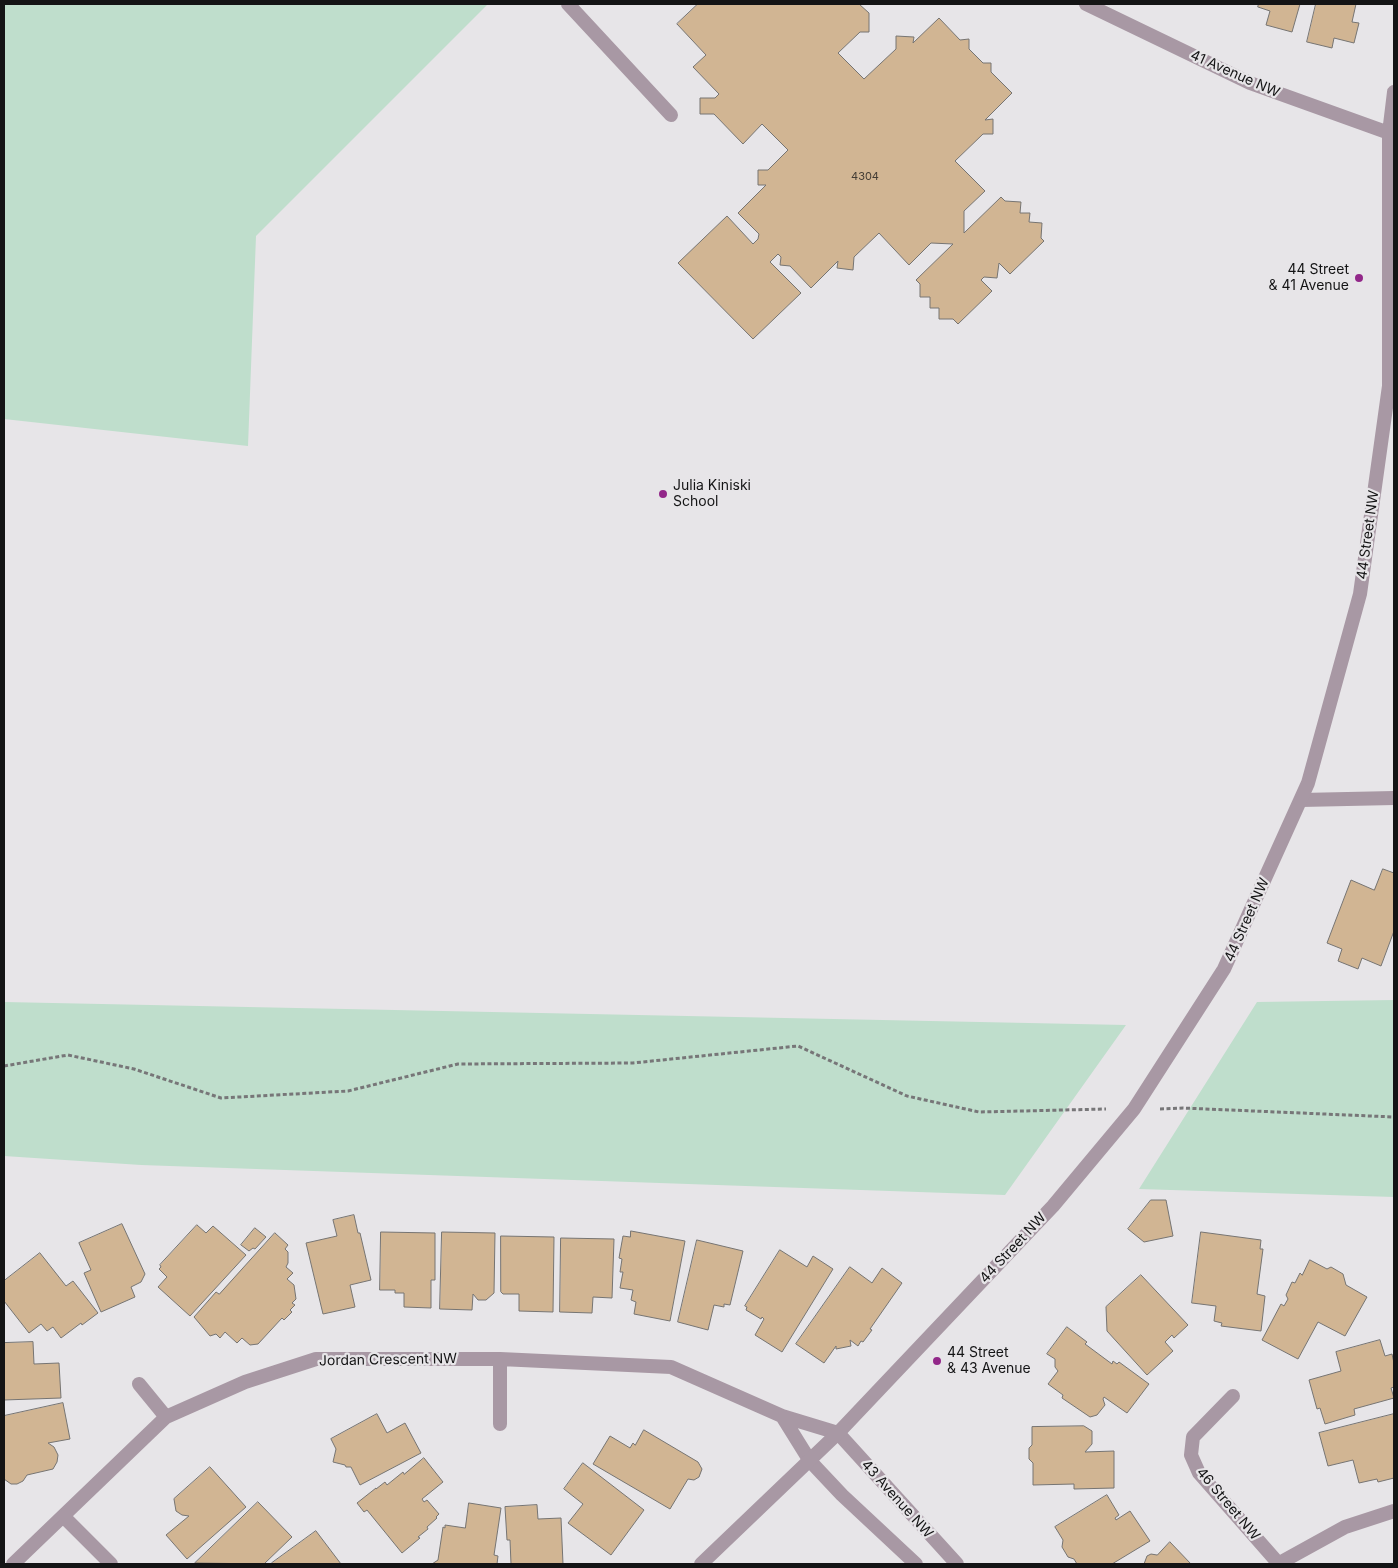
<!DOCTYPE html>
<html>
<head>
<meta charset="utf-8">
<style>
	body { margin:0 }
	#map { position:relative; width:1398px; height:1568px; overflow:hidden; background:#e7e5e8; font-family:Inter,sans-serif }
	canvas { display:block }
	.frame { position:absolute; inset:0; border:5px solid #141415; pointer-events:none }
</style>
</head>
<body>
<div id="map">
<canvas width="1398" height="1568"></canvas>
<div class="frame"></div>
</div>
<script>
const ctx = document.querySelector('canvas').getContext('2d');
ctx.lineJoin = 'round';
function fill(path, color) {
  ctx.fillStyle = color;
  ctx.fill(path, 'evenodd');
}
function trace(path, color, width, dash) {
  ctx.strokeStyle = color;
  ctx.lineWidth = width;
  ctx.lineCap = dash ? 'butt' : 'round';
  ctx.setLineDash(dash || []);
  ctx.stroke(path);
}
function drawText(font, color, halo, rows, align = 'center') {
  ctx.font = font + ' Inter,sans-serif';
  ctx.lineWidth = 4.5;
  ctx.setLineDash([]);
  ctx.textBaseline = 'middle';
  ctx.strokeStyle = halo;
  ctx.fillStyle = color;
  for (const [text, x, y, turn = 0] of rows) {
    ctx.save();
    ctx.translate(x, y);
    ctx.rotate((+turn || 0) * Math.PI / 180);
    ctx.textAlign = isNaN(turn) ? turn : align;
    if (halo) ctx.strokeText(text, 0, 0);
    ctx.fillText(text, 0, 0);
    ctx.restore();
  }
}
fill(new Path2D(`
	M 4,4 L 488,4 L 256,236 L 248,446 L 4,419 Z
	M 1394,1000 L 1394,1197 L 1139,1189 L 1257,1002 Z
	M 4,1002 L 1126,1025 L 1005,1195 L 141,1165 L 4,1156 Z`), '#bfdecc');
const building = new Path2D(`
	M 698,4 L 859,4 L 869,13 L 869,32 L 860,32 L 838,53 L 864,79 L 896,49 L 896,36 L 914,37 L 913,43 L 939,18 L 960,40 L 969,39 L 969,49 L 983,63 L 991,63 L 991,72 L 1012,93 L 985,120 L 993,119 L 993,134 L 983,134 L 955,161 L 985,191 L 964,211 L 964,233 L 1001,197 L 1005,201 L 1021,202 L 1020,213 L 1030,213 L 1029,222 L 1042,223 L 1041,238 L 1044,241 L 1010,274 L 999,263 L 997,278 L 984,277 L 981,280 L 992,291 L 958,324 L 953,319 L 939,319 L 939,308 L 930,308 L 930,297 L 920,297 L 920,284 L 916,280 L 953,244 L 931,243 L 909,265 L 879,233 L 854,257 L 853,270 L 837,268 L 838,261 L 811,288 L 790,266 L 780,265 L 781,257 L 778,254 L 770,262 L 801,293 L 753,339 L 678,263 L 727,216 L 753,244 L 758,239 L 759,234 L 738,213 L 766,185 L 758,185 L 758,170 L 768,170 L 788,150 L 762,124 L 743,144 L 714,114 L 700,114 L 700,98 L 715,98 L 719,94 L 693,67 L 706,55 L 677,24 Z
	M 1259,4 L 1300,4 L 1292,32 L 1266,25 L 1270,11 L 1258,7 Z
	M 1316,4 L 1356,4 L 1352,22 L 1359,23 L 1354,43 L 1334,38 L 1332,48 L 1307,42 Z
	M 1383,869 L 1394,873 L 1394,931 L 1381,966 L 1362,958 L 1358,969 L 1338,961 L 1342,949 L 1327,943 L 1351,880 L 1374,890 Z
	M 1151,1200 L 1166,1200 L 1173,1236 L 1144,1242 L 1128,1229 Z
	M 354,1215 L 358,1233 L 360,1233 L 371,1280 L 350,1285 L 355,1307 L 323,1314 L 306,1243 L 337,1236 L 333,1220 Z
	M 122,1224 L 145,1274 L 141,1282 L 131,1287 L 135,1297 L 101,1312 L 84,1273 L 91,1270 L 79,1243 Z
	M 197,1225 L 206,1233 L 213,1226 L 246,1255 L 190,1316 L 158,1287 L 167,1277 L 159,1269 L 161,1267 L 160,1265 Z
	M 255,1228 L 266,1237 L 255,1249 L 253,1248 L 249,1251 L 241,1245 Z
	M 631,1231 L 685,1241 L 670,1321 L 634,1314 L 636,1302 L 631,1300 L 633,1290 L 620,1288 L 623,1272 L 620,1272 L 622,1259 L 619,1258 L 623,1236 L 630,1237 Z
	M 381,1232 L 435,1233 L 435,1280 L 431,1280 L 431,1308 L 404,1307 L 404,1293 L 395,1293 L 395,1290 L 380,1290 Z
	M 442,1232 L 495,1233 L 494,1293 L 486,1300 L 478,1300 L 473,1294 L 472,1310 L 440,1309 Z
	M 1201,1232 L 1261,1240 L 1260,1249 L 1263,1249 L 1257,1294 L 1265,1296 L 1261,1331 L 1221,1326 L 1222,1323 L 1214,1321 L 1216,1306 L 1192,1303 Z
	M 275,1233 L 288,1245 L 285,1249 L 288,1252 L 288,1263 L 286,1267 L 293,1273 L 287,1279 L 294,1285 L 296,1299 L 292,1303 L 295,1305 L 290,1310 L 292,1312 L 284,1320 L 282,1318 L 258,1344 L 250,1345 L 242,1338 L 237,1343 L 225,1332 L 220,1338 L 216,1334 L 210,1336 L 194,1317 L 216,1292 L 219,1294 Z
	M 501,1236 L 554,1237 L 553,1312 L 519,1311 L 519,1294 L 503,1294 L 501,1292 Z
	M 561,1238 L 614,1239 L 612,1298 L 593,1297 L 592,1313 L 560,1312 Z
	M 697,1240 L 743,1251 L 730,1305 L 724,1304 L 724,1307 L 714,1305 L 708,1330 L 678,1322 Z
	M 780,1250 L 807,1267 L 813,1256 L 833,1269 L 782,1352 L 755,1335 L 764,1319 L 762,1317 L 761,1319 L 746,1310 L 747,1307 L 745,1306 Z
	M 40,1253 L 66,1286 L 73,1281 L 98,1313 L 82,1325 L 81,1323 L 61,1338 L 53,1327 L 47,1331 L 41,1324 L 29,1333 L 4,1301 L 4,1281 Z
	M 1310,1260 L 1327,1269 L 1331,1267 L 1343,1274 L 1346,1285 L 1367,1297 L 1345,1336 L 1318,1322 L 1298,1359 L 1262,1340 L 1281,1304 L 1284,1306 L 1288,1299 L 1286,1295 L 1292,1282 L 1295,1283 L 1300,1273 L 1302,1275 Z
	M 850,1267 L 872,1283 L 882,1268 L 902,1283 L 870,1329 L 872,1330 L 863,1342 L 861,1341 L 858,1346 L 850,1340 L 851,1346 L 836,1349 L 836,1346 L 824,1363 L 796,1344 Z
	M 1141,1275 L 1188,1325 L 1174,1338 L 1172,1335 L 1165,1342 L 1173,1351 L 1147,1375 L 1107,1331 L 1106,1307 Z
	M 1067,1327 L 1087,1342 L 1085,1344 L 1112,1364 L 1113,1361 L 1117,1364 L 1119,1362 L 1149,1384 L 1127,1413 L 1104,1397 L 1103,1399 L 1105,1405 L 1097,1415 L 1090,1417 L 1062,1398 L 1063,1395 L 1048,1384 L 1058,1371 L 1055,1367 L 1055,1359 L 1047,1354 Z
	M 1380,1340 L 1385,1356 L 1392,1354 L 1394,1363 L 1394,1387 L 1391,1388 L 1394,1398 L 1354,1409 L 1355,1415 L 1325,1424 L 1320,1408 L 1317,1409 L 1309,1380 L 1341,1371 L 1336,1352 Z
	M 33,1342 L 34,1364 L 59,1363 L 61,1398 L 4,1400 L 4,1343 Z
	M 63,1403 L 70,1439 L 48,1443 L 54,1447 L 58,1455 L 57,1462 L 53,1469 L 27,1475 L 23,1481 L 17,1484 L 11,1484 L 4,1479 L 4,1416 Z
	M 377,1414 L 387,1433 L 405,1423 L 421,1453 L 360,1485 L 351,1467 L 346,1467 L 345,1465 L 333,1462 L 336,1449 L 331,1439 Z
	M 1394,1414 L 1394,1478 L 1378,1482 L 1377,1479 L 1359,1483 L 1353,1460 L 1328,1466 L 1319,1433 Z
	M 1084,1426 L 1092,1431 L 1092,1444 L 1085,1452 L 1114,1451 L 1114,1488 L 1074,1489 L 1074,1484 L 1033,1485 L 1033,1463 L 1029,1459 L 1029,1448 L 1032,1445 L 1032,1427 Z
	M 644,1430 L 698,1462 L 702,1469 L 699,1477 L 694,1480 L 688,1479 L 670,1509 L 593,1464 L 610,1436 L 630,1448 L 633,1443 L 635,1445 Z
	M 424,1458 L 443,1482 L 422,1499 L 424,1502 L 427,1500 L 439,1514 L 436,1517 L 437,1518 L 427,1527 L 428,1529 L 418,1537 L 420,1538 L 402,1553 L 367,1510 L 364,1512 L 357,1503 L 376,1488 L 376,1489 L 385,1482 L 387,1485 L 403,1472 L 404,1474 Z
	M 583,1463 L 644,1510 L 611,1555 L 568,1523 L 583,1504 L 564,1489 Z
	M 210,1467 L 246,1507 L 187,1559 L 166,1535 L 189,1516 L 182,1515 L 176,1511 L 174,1499 Z
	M 1107,1495 L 1119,1515 L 1115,1518 L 1116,1520 L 1130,1511 L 1150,1541 L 1112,1564 L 1077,1564 L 1074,1559 L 1068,1557 L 1062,1547 L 1063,1540 L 1055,1527 Z
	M 258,1502 L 292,1537 L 264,1564 L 195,1563 Z
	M 469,1503 L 501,1508 L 494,1555 L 498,1556 L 497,1564 L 432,1564 L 438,1560 L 443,1527 L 445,1528 L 445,1525 L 465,1528 Z
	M 537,1505 L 538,1519 L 561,1518 L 563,1564 L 511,1564 L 510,1540 L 507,1540 L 505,1507 Z
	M 316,1531 L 341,1564 L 273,1564 L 272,1563 Z
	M 1170,1542 L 1191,1564 L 1144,1564 L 1147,1556 L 1151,1554 L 1157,1555 Z`);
fill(building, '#d1b593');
trace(building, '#767472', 1);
trace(new Path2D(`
	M 4,1066 L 68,1055 L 134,1069 L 221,1098 L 348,1091 L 458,1064 L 633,1063 L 798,1046 L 907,1096 L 979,1112 L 1106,1109
	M 1160,1109 L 1183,1108 L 1394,1117`), '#777678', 3, [4, 2.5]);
trace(new Path2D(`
	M 568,4 L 671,115`), '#a898a4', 14);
trace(new Path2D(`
	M 1301,800 L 1394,798
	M 139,1384 L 166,1417
	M 1233,1396 L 1193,1437 L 1191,1455 L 1199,1473 L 1279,1564
	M 782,1416 L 810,1461 L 842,1495 L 916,1564
	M 500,1424 L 500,1359
	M 63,1516 L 111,1564
	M 13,1564 L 166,1417 L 245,1382 L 316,1359 L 500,1359 L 671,1367 L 782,1416 L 838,1433 L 957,1564
	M 1278,1564 L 1345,1527 L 1394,1511`), '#a898a4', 14);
trace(new Path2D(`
	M 1086,4 L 1250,83 L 1389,133
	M 701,1564 L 838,1433 L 1053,1206 L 1134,1109 L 1224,969 L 1308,783 L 1360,594 L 1389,386 L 1389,133 L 1394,92`), '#a898a4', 14);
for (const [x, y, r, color] of [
	[1359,278,5,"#922789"],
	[663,494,5,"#922789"],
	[937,1361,5,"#922789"]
]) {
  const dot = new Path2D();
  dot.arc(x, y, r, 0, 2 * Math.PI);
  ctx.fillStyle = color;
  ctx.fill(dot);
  trace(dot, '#e7e5e8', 2);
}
drawText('11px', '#433c34', null, [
	["4304",865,177]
]);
drawText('14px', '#141415', '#e7e5e8', [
	["41 Avenue NW",1235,74,24],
	["44 Street NW",1368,535,-82],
	["44 Street NW",1247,920,-66],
	["44 Street NW",1013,1248,-47],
	["Jordan Crescent NW",388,1360,-1],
	["43 Avenue NW",897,1499,48],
	["46 Street NW",1228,1504,50]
]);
drawText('14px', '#141415', '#e7e5e8', [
	["44 Street",1349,270,"right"],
	["& 41 Avenue",1349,286,"right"],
	["Julia Kiniski",673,486],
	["School",673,502],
	["44 Street",947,1353],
	["& 43 Avenue",947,1369]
], 'left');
</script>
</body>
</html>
